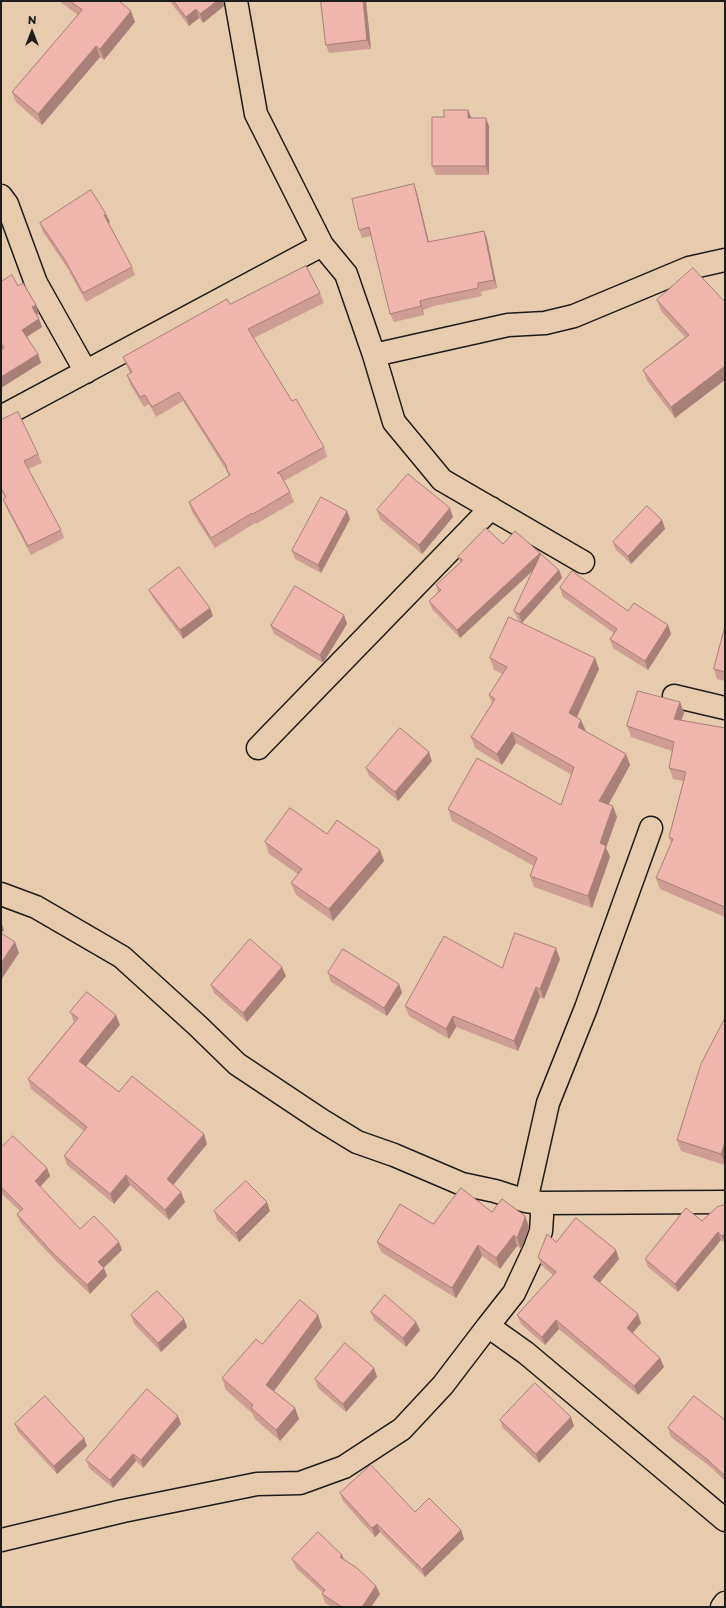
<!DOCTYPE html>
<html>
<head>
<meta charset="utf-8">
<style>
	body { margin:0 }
	#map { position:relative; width:726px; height:1608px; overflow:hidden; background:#e6cbad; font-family:"Playpen Sans",sans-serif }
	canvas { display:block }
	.frame { position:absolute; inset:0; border:2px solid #1c1c1c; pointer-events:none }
	.north { position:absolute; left:12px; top:12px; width:40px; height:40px; -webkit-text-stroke:3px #e6cbad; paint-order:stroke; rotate:0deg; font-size:11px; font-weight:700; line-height:16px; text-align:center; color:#1c1c1c }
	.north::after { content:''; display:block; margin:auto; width:14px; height:18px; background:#1c1c1c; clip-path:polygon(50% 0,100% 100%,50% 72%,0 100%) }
</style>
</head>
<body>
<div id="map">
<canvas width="726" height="1608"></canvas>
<div class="frame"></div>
<div class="north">N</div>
</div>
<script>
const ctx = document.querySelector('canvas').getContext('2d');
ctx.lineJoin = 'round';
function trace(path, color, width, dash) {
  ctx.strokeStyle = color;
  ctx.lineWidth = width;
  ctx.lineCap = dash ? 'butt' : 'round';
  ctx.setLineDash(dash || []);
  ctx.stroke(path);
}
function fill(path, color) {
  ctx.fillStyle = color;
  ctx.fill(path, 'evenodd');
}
const street = new Path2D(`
	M 1,196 L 7,204 L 36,283 L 86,372
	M 322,245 L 346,274 L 374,355 L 394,422 L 442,480 L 583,562
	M 374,355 L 508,325 L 545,323 L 574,316 L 689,268 L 725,260
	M 1,417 L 322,245 L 256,114 L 236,1
	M 674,696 L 725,708
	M 258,748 L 491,508
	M 1,894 L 36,907 L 122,957 L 198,1026 L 237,1064 L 321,1120 L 357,1142 L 394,1155 L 462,1184 L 495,1191 L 526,1201 L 541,1203 L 725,1202
	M 526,1201 L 548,1103 L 586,1008 L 651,828
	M 488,1326 L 514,1293 L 535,1248 L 541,1231 L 542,1216 L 541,1203
	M 1,1540 L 123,1511 L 257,1484 L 300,1483 L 344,1467 L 402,1429 L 443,1385 L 488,1326 L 526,1353 L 725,1520
	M 722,1607 L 725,1603`);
trace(street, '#1c1c1c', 25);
trace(street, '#e6cbad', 22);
fill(new Path2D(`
	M 59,1 L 119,1 L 135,22 L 104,60 L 100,57 L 42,125 L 16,102 L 12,92 L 78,15 Z
	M 171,1 L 224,1 L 224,6 L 203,23 L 199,18 L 189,26 L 171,3 Z
	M 321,1 L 366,1 L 371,49 L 329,53 L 326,45 Z
	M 468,110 L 471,118 L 489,126 L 489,175 L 436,175 L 432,166 L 444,117 Z
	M 414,184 L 417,193 L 429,242 L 484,231 L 487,239 L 497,288 L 481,292 L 482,296 L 434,306 L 423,310 L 424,315 L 394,322 L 390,314 L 371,236 L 362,238 L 359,230 Z
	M 110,222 L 108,223 L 132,267 L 135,275 L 86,302 L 68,269 L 43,232 L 40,223 Z
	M 1,282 L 18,286 L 39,313 L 37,315 L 42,327 L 27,337 L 38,354 L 41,363 L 2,349 L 1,347 Z
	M 320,293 L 324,303 L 254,338 L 292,401 L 324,447 L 327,457 L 284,481 L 290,492 L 294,502 L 256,524 L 255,523 L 215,548 L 192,512 L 189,502 L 229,476 L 226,470 L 183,401 L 156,417 L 149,404 L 144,407 L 130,384 L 127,375 L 130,373 L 127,367 L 123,357 L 230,304 Z
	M 657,300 L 725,302 L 675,418 L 647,381 L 643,370 L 685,337 L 661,311 Z
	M 1,420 L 38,454 L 42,463 L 28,469 L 61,530 L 64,538 L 31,555 L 6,507 L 3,499 L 5,498 L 1,490 Z
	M 377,510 L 453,517 L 422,554 L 380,519 Z
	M 347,511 L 350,519 L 321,573 L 295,559 L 292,551 Z
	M 662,520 L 665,529 L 631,564 L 616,550 L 613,542 Z
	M 503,544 L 540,553 L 541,555 L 559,570 L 562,578 L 522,623 L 518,620 L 514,611 L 534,570 L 460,638 L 432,609 L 429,601 L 438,592 L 436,585 L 460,562 L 458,557 Z
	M 560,588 L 668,625 L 671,634 L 648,670 L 613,648 L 610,639 L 614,633 L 563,597 Z
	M 149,590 L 213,616 L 183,639 L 153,598 Z
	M 344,615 L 347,624 L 323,663 L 274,634 L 271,626 Z
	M 725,626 L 725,681 L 717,679 L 714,669 Z
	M 490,658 L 595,658 L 599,669 L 577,717 L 581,720 L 585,731 L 626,754 L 630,765 L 608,804 L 617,817 L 606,848 L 610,857 L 592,908 L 534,887 L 530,876 L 534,866 L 452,821 L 448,809 L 561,805 L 572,775 L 516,743 L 502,765 L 475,748 L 471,737 L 492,703 L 489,695 L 503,674 L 494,670 Z
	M 680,702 L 684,713 L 681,720 L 725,728 L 725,917 L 660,889 L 656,878 L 671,843 L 669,837 L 683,781 L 673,779 L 669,768 L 672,751 L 631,737 L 627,726 Z
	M 432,761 L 398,801 L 369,776 L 366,768 Z
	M 327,834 L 384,861 L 333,921 L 296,895 L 291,883 L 298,874 L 269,854 L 265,842 Z
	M 560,959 L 544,999 L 540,997 L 518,1051 L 456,1027 L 449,1039 L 409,1016 L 405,1006 L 502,968 Z
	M 328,973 L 399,984 L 402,993 L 387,1016 L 331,982 Z
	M 286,976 L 247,1022 L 214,993 L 211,985 Z
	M 70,1012 L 120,1025 L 86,1066 L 119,1092 L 207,1144 L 173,1185 L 185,1202 L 169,1220 L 130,1185 L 114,1204 L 67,1165 L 64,1156 L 84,1131 L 31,1089 L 28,1079 L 74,1022 Z
	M 725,1018 L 725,1165 L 681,1151 L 677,1140 Z
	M 1,1148 L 47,1168 L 50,1176 L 40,1187 L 80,1229 L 122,1250 L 104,1268 L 107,1276 L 90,1294 L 55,1260 L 20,1222 L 17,1214 L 20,1211 L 1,1193 Z
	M 725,1205 L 725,1243 L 721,1240 L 678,1292 L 648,1267 L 645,1259 Z
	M 214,1211 L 270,1211 L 239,1242 L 217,1220 Z
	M 492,1212 L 525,1216 L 529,1227 L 529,1228 L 521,1249 L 517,1246 L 500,1269 L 482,1256 L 456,1298 L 381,1252 L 377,1242 L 433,1224 Z
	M 556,1242 L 616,1250 L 619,1259 L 600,1282 L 641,1323 L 633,1333 L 664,1367 L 638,1395 L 559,1329 L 545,1345 L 521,1324 L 517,1315 L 553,1275 L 541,1265 L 538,1257 Z
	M 371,1312 L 416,1322 L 420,1330 L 406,1347 L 374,1320 Z
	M 131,1315 L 184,1319 L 187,1327 L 161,1352 L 134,1324 Z
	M 318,1315 L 322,1327 L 274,1391 L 295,1408 L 299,1419 L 280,1441 L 255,1419 L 252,1413 L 226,1390 L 222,1378 L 262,1344 Z
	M 374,1368 L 377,1377 L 346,1412 L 318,1388 L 315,1379 Z
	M 178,1416 L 181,1424 L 143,1468 L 136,1461 L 113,1488 L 89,1468 L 86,1460 Z
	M 500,1420 L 574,1426 L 539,1463 L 503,1428 Z
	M 725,1420 L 725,1481 L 712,1468 L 671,1437 L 668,1428 Z
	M 15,1424 L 84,1438 L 87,1446 L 57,1474 L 18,1432 Z
	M 340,1493 L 461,1530 L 464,1539 L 425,1577 L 380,1532 L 375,1537 L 343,1501 Z
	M 292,1559 L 344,1559 L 380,1594 L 371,1607 L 332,1607 L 325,1603 L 322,1594 L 323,1593 L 296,1568 Z`), '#cf9c96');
fill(new Path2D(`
	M 217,1 L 224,1 L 224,6 L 203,23 L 200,14 Z
	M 363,1 L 366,1 L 371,49 L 367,40 Z
	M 196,9 L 199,18 L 189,26 L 186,17 Z
	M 131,11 L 135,22 L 104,60 L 100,49 Z
	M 96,46 L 100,57 L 42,125 L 38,114 Z
	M 468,110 L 472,119 L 468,118 Z
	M 486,118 L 489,126 L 489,175 L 486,166 Z
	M 414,184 L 417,193 L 431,251 L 428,242 Z
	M 106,214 L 110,222 L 107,224 L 104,215 Z
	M 484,231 L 487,239 L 497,288 L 494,280 Z
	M 420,301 L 423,310 L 424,315 L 421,306 Z
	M 36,305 L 39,313 L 35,316 L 32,307 Z
	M 39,319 L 42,327 L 25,338 L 22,330 Z
	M 38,354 L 41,363 L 1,388 L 1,377 Z
	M 725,366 L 725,380 L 675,418 L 671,407 Z
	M 450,508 L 453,517 L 422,554 L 419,545 Z
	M 347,511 L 350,519 L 321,573 L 318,565 Z
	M 662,520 L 665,529 L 631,564 L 628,556 Z
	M 540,553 L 543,561 L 460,638 L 457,630 Z
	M 559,570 L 562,578 L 522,623 L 519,614 Z
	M 210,608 L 213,616 L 183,639 L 180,630 Z
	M 344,615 L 347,624 L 323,663 L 320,655 Z
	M 668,625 L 671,634 L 648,670 L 645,661 Z
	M 595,658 L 599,669 L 573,725 L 569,713 Z
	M 680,702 L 684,713 L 678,730 L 674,719 Z
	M 581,720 L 586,731 L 578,727 Z
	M 512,732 L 516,743 L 502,765 L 497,754 Z
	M 429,752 L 432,761 L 398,801 L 395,792 Z
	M 626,754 L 630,765 L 604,813 L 599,801 Z
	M 613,806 L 617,817 L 606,848 L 610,857 L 592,908 L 588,896 L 600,843 Z
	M 380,850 L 384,861 L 333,921 L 329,909 Z
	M 1,922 L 4,930 L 1,934 Z
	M 15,942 L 19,953 L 1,980 L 1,963 Z
	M 556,948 L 560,959 L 544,999 L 540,989 Z
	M 282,967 L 286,976 L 247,1022 L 243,1013 Z
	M 399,984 L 402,993 L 387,1016 L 384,1008 Z
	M 536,987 L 540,997 L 518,1051 L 514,1041 Z
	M 116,1015 L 120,1025 L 83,1070 L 79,1061 Z
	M 453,1016 L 456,1027 L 449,1039 L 446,1029 Z
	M 204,1134 L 207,1144 L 170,1189 L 167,1179 Z
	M 725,1142 L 725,1165 L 721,1154 Z
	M 47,1168 L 50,1176 L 38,1189 L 35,1181 Z
	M 126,1175 L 130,1185 L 114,1204 L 110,1194 Z
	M 181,1192 L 185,1202 L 169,1220 L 165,1210 Z
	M 267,1202 L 270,1211 L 239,1242 L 236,1233 Z
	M 525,1216 L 529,1227 L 529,1228 L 521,1249 L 517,1238 Z
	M 718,1232 L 721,1240 L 678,1292 L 675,1284 Z
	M 725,1233 L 725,1243 L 722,1236 Z
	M 514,1235 L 517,1246 L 500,1269 L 496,1258 Z
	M 119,1242 L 122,1250 L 101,1270 L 98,1262 Z
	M 478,1245 L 482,1256 L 456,1298 L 452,1288 Z
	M 616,1250 L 619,1259 L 597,1286 L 593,1277 Z
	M 104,1268 L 107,1276 L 90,1294 L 87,1285 Z
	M 638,1314 L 641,1323 L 630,1336 L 627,1328 Z
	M 318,1315 L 322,1327 L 270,1396 L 266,1385 Z
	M 184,1319 L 187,1327 L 161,1352 L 158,1343 Z
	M 556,1320 L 559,1329 L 545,1345 L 542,1337 Z
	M 416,1322 L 420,1330 L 406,1347 L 403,1338 Z
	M 660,1358 L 664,1367 L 638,1395 L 634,1386 Z
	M 374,1368 L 377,1377 L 346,1412 L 343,1404 Z
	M 295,1408 L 299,1419 L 280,1441 L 276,1430 Z
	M 178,1416 L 181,1424 L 143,1468 L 141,1460 Z
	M 571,1417 L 574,1426 L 539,1463 L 536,1454 Z
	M 84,1438 L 87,1446 L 57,1474 L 54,1466 Z
	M 133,1454 L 136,1461 L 113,1488 L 110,1480 Z
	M 377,1524 L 380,1532 L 375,1537 L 372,1528 Z
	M 461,1530 L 464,1539 L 425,1577 L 422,1569 Z
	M 342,1555 L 345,1563 L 340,1557 Z
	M 376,1586 L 380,1594 L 371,1607 L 362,1607 Z`), '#a97f7a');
const building = new Path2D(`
	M 70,1 L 119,1 L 131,11 L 100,49 L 96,46 L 38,114 L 12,92 L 82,10 Z
	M 174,1 L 217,1 L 200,14 L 196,9 L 186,17 Z
	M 321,1 L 363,1 L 367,40 L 326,45 Z
	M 444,110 L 468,110 L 468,118 L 486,118 L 486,166 L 432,166 L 432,117 L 444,117 Z
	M 414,184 L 428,242 L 484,231 L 494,280 L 478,283 L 478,288 L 431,298 L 420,301 L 421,306 L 390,314 L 369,227 L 359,230 L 352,199 Z
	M 91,190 L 106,214 L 104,215 L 132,267 L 83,293 L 65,260 L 40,223 Z
	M 306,266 L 320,293 L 248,329 L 292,401 L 296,399 L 324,447 L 277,473 L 280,474 L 290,492 L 253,514 L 252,513 L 211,538 L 189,502 L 230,475 L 226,468 L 227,467 L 179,392 L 152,407 L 145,395 L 140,397 L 127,375 L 132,372 L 123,357 L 227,299 L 230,304 Z
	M 693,268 L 725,302 L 725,366 L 671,407 L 643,370 L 689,335 L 657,300 Z
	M 12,275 L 18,286 L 23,283 L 36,305 L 32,307 L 39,319 L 22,330 L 38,354 L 1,377 L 1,350 L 4,348 L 1,343 L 1,282 Z
	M 18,412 L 38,454 L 24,461 L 61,530 L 28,546 L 3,499 L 6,497 L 1,488 L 1,420 Z
	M 408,474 L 450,508 L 419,545 L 377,510 Z
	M 321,497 L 347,511 L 318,565 L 292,551 Z
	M 647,506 L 662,520 L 628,556 L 613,542 Z
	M 486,528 L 503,544 L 515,531 L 540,553 L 457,630 L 429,601 L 441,590 L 436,585 L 463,560 L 458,557 Z
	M 541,554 L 559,570 L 519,614 L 514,611 Z
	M 179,567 L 210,608 L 180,630 L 149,590 Z
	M 572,571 L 628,611 L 634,603 L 668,625 L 645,661 L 610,639 L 617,629 L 560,588 Z
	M 295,586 L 344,615 L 320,655 L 271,626 Z
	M 509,617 L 595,658 L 569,713 L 581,720 L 578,727 L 626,754 L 599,801 L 613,806 L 600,843 L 606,846 L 588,896 L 530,876 L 537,858 L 448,809 L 477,758 L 561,805 L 574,767 L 512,732 L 497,754 L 471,737 L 495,699 L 489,695 L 507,667 L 490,658 Z
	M 725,626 L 725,672 L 714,669 Z
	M 638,691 L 680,702 L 674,719 L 725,728 L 725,907 L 656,878 L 673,839 L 669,837 L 686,772 L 669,768 L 674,742 L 627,726 Z
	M 400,728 L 429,752 L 395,792 L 366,768 Z
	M 290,808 L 327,834 L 337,820 L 380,850 L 329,909 L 291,883 L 302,869 L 265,842 Z
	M 1,933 L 15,942 L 1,963 Z
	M 515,933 L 556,948 L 540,989 L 536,987 L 514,1041 L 453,1016 L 446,1029 L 405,1006 L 444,936 L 502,968 Z
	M 250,939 L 282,967 L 243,1013 L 211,985 Z
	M 343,949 L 399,984 L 384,1008 L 328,973 Z
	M 87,992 L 116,1015 L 79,1061 L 119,1092 L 132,1076 L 204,1134 L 167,1179 L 181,1192 L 165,1210 L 126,1175 L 110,1194 L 64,1156 L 87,1127 L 28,1079 L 78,1018 L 70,1012 Z
	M 725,1018 L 725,1142 L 721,1154 L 677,1140 L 701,1064 Z
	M 13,1136 L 47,1168 L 35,1181 L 80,1229 L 94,1216 L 119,1242 L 98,1262 L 104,1268 L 87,1285 L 52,1252 L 17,1214 L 23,1209 L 1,1187 L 1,1148 Z
	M 246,1181 L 267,1202 L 236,1233 L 214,1211 Z
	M 461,1188 L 492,1212 L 502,1199 L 525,1216 L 525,1218 L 517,1238 L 514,1235 L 496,1258 L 478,1245 L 452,1288 L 377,1242 L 400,1204 L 433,1224 Z
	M 725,1205 L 725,1233 L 722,1236 L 718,1232 L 675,1284 L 645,1259 L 686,1208 L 702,1221 L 717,1207 Z
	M 576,1218 L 616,1250 L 593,1277 L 638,1314 L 627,1328 L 660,1358 L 634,1386 L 556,1320 L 542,1337 L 517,1315 L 556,1272 L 538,1257 L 547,1234 L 556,1242 Z
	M 157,1291 L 184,1319 L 158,1343 L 131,1315 Z
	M 385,1295 L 416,1322 L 403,1338 L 371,1312 Z
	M 300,1300 L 318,1315 L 266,1385 L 295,1408 L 276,1430 L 251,1408 L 253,1405 L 222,1378 L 256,1339 L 262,1344 Z
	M 345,1343 L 374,1368 L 343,1404 L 315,1379 Z
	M 535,1383 L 571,1417 L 536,1454 L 500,1420 Z
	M 147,1389 L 178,1416 L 141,1460 L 133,1454 L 110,1480 L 86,1460 Z
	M 45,1396 L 84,1438 L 54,1466 L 15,1424 Z
	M 694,1396 L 725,1420 L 725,1476 L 708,1460 L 668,1428 Z
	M 371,1465 L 415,1512 L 429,1498 L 461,1530 L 422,1569 L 377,1524 L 372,1528 L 340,1493 Z
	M 318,1532 L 342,1555 L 340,1557 L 357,1568 L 376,1586 L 362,1607 L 342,1607 L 322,1594 L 325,1590 L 292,1559 Z`);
fill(building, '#f1b5af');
trace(building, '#a97f7a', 1);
</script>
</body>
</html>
